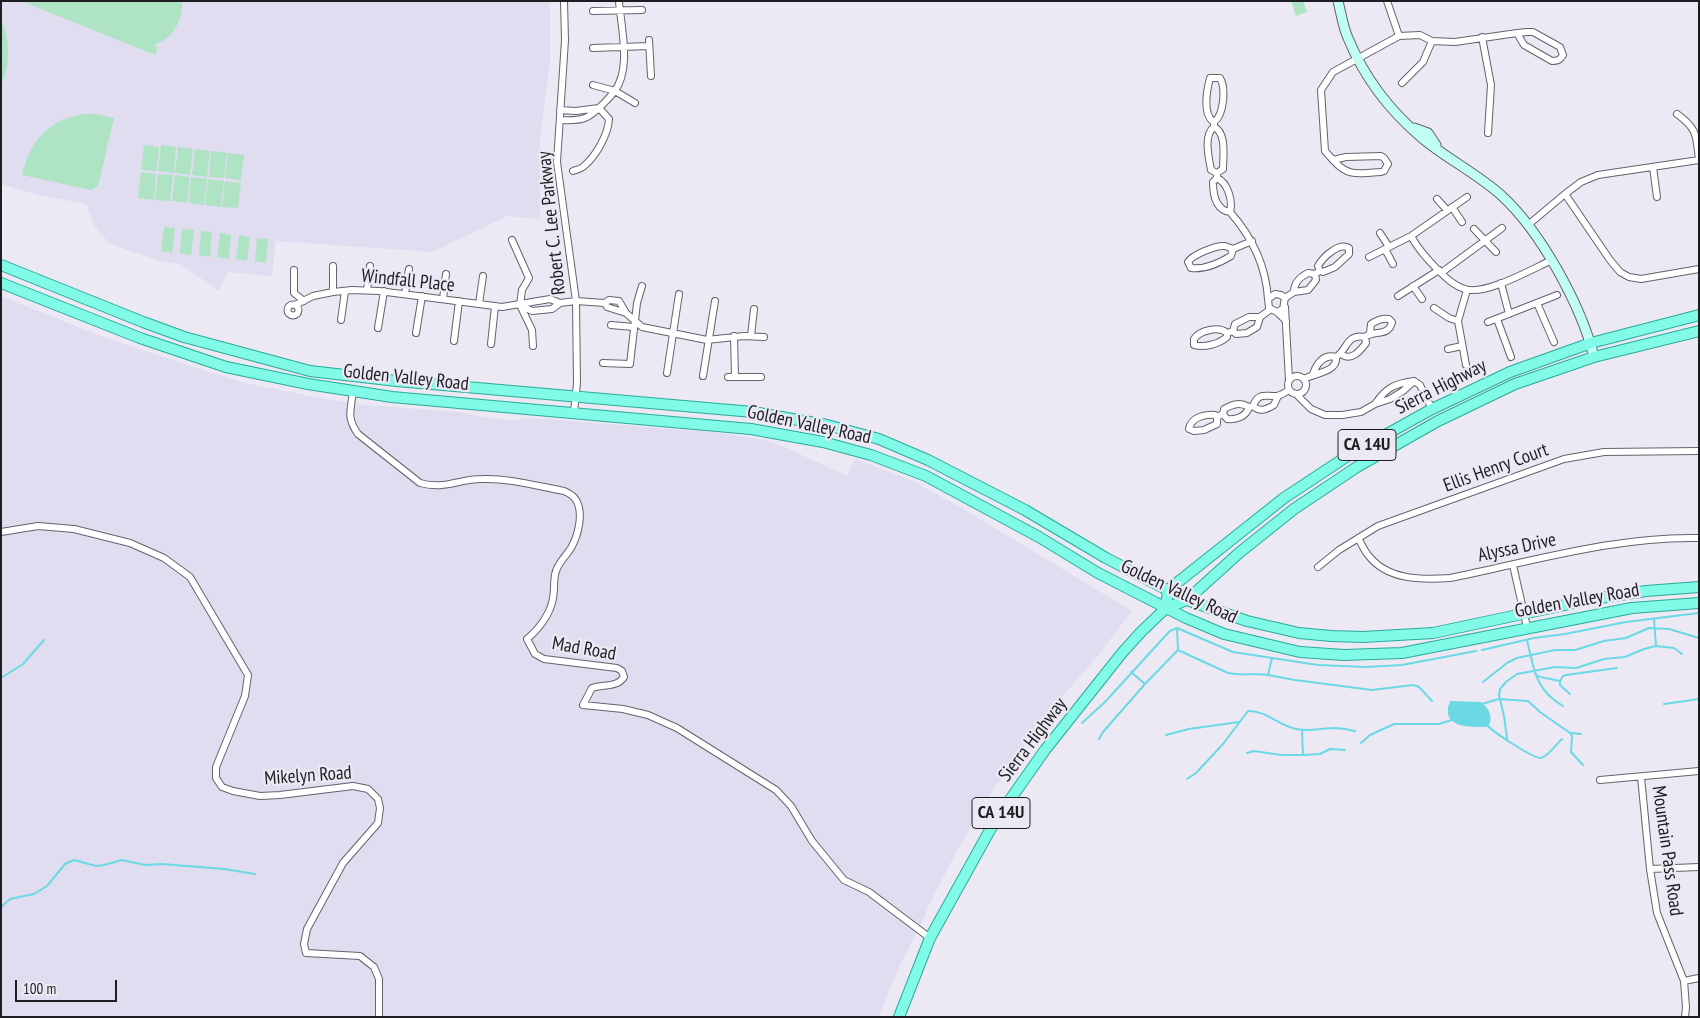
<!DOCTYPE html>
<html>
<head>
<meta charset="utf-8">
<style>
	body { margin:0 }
	#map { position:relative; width:1700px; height:1018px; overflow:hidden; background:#ece9f5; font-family:"PT Sans Narrow",sans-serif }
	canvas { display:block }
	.frame { position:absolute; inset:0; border:2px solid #1e1d21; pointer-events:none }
	.scale { position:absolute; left:15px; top:980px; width:102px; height:22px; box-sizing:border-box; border:2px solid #1e1d21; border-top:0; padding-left:6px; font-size:15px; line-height:18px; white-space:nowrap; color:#1e1d21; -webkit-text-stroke:4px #ece9f5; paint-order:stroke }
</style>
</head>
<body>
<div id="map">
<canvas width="1700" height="1018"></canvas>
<div class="frame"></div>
<div class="scale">100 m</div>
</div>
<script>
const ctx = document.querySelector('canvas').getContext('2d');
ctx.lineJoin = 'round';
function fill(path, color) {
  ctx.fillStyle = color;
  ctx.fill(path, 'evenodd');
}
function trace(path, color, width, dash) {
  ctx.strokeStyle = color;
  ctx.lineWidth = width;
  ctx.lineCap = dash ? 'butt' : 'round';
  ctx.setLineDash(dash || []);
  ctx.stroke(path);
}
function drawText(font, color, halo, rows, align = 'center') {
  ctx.font = font + ' "PT Sans Narrow",sans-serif';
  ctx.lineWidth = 4.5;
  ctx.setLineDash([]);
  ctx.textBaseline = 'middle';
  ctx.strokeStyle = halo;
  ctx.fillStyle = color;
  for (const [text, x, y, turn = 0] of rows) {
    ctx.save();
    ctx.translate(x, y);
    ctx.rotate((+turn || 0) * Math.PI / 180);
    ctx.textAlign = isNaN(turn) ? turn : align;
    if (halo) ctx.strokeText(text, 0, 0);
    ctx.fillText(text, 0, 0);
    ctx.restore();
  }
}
fill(new Path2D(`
	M 1,1 L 550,1 L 550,62 L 540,140 L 540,219 L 507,216 L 433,252 L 276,241 L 272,276 L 228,272 L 219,291 L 180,264 L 163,262 L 110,244 L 93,225 L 87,204 L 38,195 L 1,184 Z
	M 1,296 L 100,336 L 191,366 L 245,383 L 326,399 L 365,405 L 460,412 L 482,417 L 510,420 L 532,418 L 723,433 L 764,440 L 787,448 L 847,476 L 855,459 L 913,481 L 965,510 L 1132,611 L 1097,657 L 1048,713 L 993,790 L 958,849 L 930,903 L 922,922 L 900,965 L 879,1017 L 1,1017 Z`), '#e1ddf0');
fill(new Path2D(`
	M 21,1 L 182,1 C 183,21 173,38 154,45 L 158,47 L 155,55 Z
	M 1291,1 L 1303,1 L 1307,12 L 1296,16 Z
	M 1,18 C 10,41 11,63 1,86 Z
	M 83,114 L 96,114 L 114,118 L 98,186 L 91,190 L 22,175 C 31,140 47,121 83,114 Z
	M 144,145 L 159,147 L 157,171 L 141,170 Z
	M 161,145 L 176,147 L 174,173 L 158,171 Z
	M 178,147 L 193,149 L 190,175 L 175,173 Z
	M 195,149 L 210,151 L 207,177 L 192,175 Z
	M 211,151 L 227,153 L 224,178 L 209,177 Z
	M 228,153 L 244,155 L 241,180 L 225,178 Z
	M 141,172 L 156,174 L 154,200 L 138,198 Z
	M 158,174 L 173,175 L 170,201 L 155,200 Z
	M 175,175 L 190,177 L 187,203 L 172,201 Z
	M 191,177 L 207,179 L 204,205 L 189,203 Z
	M 208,179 L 224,181 L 221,207 L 205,205 Z
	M 225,181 L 241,183 L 238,208 L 222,207 Z
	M 164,227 L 175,228 L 172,253 L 161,251 Z
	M 182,229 L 194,230 L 191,255 L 180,253 Z
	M 201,231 L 212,232 L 210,257 L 199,255 Z
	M 220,233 L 231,235 L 229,259 L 217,257 Z
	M 239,235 L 250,237 L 247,261 L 236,259 Z
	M 257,238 L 268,239 L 266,263 L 255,261 Z`), '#aee3c4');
fill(new Path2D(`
	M 1450,701 L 1481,702 C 1489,708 1494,718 1488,727 C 1475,727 1445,729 1448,708 C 1448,706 1450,703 1450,701 Z`), '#6bd9e4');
trace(new Path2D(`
	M 1654,619 L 1656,646 L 1674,648 L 1682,654
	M 1177,628 L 1178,650 L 1228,673 C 1241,676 1255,673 1268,675
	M 1527,640 C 1534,669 1535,690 1563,706
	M 1482,650 L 1534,638 L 1565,634 L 1626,622 L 1699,613
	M 1272,658 L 1268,675 L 1295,680 L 1372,690 L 1413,685 L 1419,687 L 1432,701
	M 1535,674 L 1540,677 L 1560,681 L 1563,676 L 1566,675 L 1617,668
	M 1,678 L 23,664 L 44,640
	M 1560,681 L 1560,685 L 1570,694
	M 1483,682 L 1507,663 L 1517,658 L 1555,650 L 1575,650 L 1604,641 L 1626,638 L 1649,628 L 1669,629 L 1699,638
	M 1145,684 L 1178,650
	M 1482,704 L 1499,699 L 1528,701 L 1540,712 L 1570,733 L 1572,736 L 1571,752 L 1583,765
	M 1664,704 L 1699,699
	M 1082,723 L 1105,702 L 1167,634 L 1170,631 L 1177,628 L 1233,652 L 1318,665 L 1366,667 L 1402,665 L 1476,651
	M 1487,725 C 1493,732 1534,759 1541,758 C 1549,756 1556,744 1562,739
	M 1571,733 L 1581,734
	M 1166,735 L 1189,729 L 1239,722
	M 1507,738 L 1504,716 L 1499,695 L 1500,689 L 1506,682 L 1517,674 L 1555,667 L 1576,668 L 1604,659 L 1625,657 L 1644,649 L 1656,646
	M 1099,739 L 1103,732 L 1145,684 L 1131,672
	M 1361,743 L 1370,735 L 1394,724 L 1439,724 L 1452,720
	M 1247,753 L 1254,751 L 1281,755 L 1303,755 L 1302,730
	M 1304,755 L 1320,754 L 1330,749 L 1345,750
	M 1187,779 L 1196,773 L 1223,744 L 1248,711 C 1265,710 1280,726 1296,729 C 1310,732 1322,728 1335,728 C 1342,728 1349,730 1355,731
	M 1,907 L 10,899 L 34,894 L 47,886 L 65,864 L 74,860 L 96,866 L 104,865 L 122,860 L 145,865 L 162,864 L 224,869 L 255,874`), '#6bd9e4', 2);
const street = new Path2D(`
	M 564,1 L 565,40 L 557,162 L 576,301 L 577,383 L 574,412
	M 1387,1 L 1399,36
	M 593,11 L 642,10
	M 1527,32 L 1533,32 L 1560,47 L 1563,55 C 1560,60 1558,61 1552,61 L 1524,45 L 1517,33 Z
	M 1482,37 L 1491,85 L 1488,133
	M 649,40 L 651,76
	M 593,48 L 649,46
	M 1402,83 L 1423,62 L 1432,41
	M 593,85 L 615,91 L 635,103
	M 560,110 L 576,111 L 599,108
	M 1677,114 C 1698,129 1696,136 1699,160
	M 560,120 C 582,121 588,120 604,103 C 607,100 611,96 614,92 C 632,69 621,28 619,1
	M 1214,122 C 1224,115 1226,88 1220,78 L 1210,78 C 1207,89 1202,115 1214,122 L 1214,127 C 1203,135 1209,159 1211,170 L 1217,173 L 1217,178 L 1213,182 C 1213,196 1216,210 1230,212 C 1252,237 1266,266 1268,299
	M 1214,127 C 1227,133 1223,157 1223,169 L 1217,173
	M 1381,156 L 1384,158 L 1388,164 L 1384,171 L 1381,172 C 1359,173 1349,178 1333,160 L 1346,157 Z
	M 1333,160 L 1325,151 L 1321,90 L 1333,72 L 1399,36 L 1420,35 L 1432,41 L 1455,42 L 1517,33
	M 1653,167 L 1657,197
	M 573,171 C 576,170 581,169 584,166 C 596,156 608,135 609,119 L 599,108
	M 1217,178 C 1228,183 1233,201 1230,212
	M 1565,194 L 1610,260 L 1620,272 L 1629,277 L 1641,279 L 1699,269
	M 1437,199 L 1447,210
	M 1452,207 L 1462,222
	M 1528,225 L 1565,194 L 1581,182 L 1598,175 L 1699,160
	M 1474,229 L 1496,252
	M 1380,233 L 1389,247
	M 1411,236 C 1418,249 1427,259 1437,269 C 1445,277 1454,286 1465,289 C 1485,296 1532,269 1552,260
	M 512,240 L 529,278 L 522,290 L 520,305 L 532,330 L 533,346
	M 1233,249 L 1231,256 C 1221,262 1204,270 1191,268 L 1188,262 C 1192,255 1216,245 1225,246 C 1228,247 1230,248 1233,249 L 1252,241
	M 1385,249 L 1393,264
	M 1369,257 L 1411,236 L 1467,197
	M 294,270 L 294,293 L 304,301
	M 1441,273 L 1502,228
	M 1501,283 L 1509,314
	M 1413,286 L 1422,299
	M 367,290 L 370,266
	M 333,292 L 333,266
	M 1294,292 C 1294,282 1300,277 1308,273 L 1315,274
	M 405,294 L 409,269
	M 1398,296 L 1439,270
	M 1285,298 L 1294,292 L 1308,290 L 1316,280 L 1315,274 L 1320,271 L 1323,272 L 1335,267 L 1349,254 L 1349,248 C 1339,242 1323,257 1318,266 L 1320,271
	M 443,299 L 446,274
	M 605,303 L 607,307 L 626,313
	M 1537,303 L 1554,342
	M 479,304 L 483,276
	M287.5 310a5.5 5.5 0 1 1 11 0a5.5 5.5 0 1 1-11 0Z
	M 295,305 L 313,296 L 333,292 L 352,290 L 379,291 L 502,307 L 550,299 L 560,303
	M 520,305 L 532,311 L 552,309 L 560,303 L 576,301 L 605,303 L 609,300 L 619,301 L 626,313 L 642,327 L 707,340 L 744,336 L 764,337
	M 1285,307 L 1289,380
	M 1434,308 L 1449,318 L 1458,321
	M 1277,312 L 1283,309 L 1285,298 L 1281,295 L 1275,294 L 1268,299 L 1269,308 L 1277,312 L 1286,321
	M 1497,319 L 1511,357
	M 341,320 L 345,291
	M 1488,322 L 1557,295
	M 611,325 L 633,327
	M 378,328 L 384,291
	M 1233,331 L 1235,324 L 1249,317 L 1260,317 L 1271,309
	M 416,333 L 422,296
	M 1227,333 C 1219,326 1200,330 1194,339 L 1194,345 C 1204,348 1219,344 1227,337 L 1227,333 L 1233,331 L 1236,334 L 1247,333 L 1257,327 L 1260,317
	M 734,336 L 735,377
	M 751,336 L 754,309
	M 454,341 L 459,301
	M 491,344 L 495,306
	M 1448,349 L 1462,346
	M 1341,354 C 1351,362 1360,351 1366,343 L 1365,337
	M 603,363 L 630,364 L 637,303 L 642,286
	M 1466,365 L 1458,321 L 1467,290
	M 667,373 L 679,294
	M 1313,374 C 1317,363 1324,354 1336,357 C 1347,351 1346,333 1365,337 C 1374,330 1389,337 1392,322 L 1389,319 C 1382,318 1378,320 1371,324 L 1370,333
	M 703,376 L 715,301
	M1288 385a9 9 0 1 1 18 0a9 9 0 1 1-18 0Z
	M 728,377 L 761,377
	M 1304,379 C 1315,373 1338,372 1336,357
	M 1414,381 L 1420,385 L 1432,409
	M 353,391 C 351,410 346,417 358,434 L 420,483 C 445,490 458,479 482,479 C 509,478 537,486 564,491 C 569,493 573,495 576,500 C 584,513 578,536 571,548 C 566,556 559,562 556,571 C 553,579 555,589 553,598 C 551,613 539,629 527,639 L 535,654 L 544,659 L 617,668 L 622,671 L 624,677 C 617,688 603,684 592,688 L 583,705 L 623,709 L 648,715 L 677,728 L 776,790 L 791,806 L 812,841 L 844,880 L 869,892 L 930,938
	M 1296,394 L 1311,409 L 1325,415 L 1342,415 L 1361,412 L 1375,404 L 1390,399 L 1403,391 L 1414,381 C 1394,384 1387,387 1375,404
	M 1253,406 C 1259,391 1266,397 1277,396 C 1281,395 1286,392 1289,390
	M 1223,414 L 1227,419 C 1236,420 1246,417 1249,407
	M 1217,417 L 1217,424 L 1204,430 L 1194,431 L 1189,429 C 1191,417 1205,414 1215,415 L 1217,417 L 1223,414 L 1224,409 C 1233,404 1240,402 1249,407 L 1253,406 C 1260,413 1267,409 1274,405 L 1278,396
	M 1,532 L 38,526 L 74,529 L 130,543 L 164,558 L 190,577 L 248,675 L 245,696 L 216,767 L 216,778 L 222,787 L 233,791 L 260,796 L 280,795 L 353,786 L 368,789 L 378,799 L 380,808 L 378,823 L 343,863 L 307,929 L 304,944 L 306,953 L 360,956 L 374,967 L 379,979 L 379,1017
	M 1358,538 C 1361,543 1364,550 1368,555 C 1387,580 1421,580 1450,578 C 1530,562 1616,536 1699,538
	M 1513,565 L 1527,627
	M 1318,567 L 1339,550 L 1378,526 L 1564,459 L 1604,452 L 1699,451
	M 1641,777 L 1650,869 L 1657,913 L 1684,981 L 1686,1007 L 1685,1017
	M 1600,780 L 1699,771
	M 1650,869 L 1699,867
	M 1684,981 L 1699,978`);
const secondary = new Path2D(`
	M 1338,1 C 1341,13 1343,27 1348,38 C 1364,77 1390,111 1422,138 C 1447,159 1478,174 1502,196 C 1541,232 1581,305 1594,357
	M 1414,128 L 1428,133 L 1436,145`);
const primary = new Path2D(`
	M 1,265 L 143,322 L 184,337 L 310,371 L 397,381 L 753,412 L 827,425 L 879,439 L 928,460 L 1025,510 L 1106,558 L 1187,600 L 1247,621 L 1299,633 L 1331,636 L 1363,637 L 1433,633 L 1593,599 L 1646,591 L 1699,587
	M 1,283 L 140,338 L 226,367 L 308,384 L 392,397 L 751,429 L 823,442 L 871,455 L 926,476 L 1039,537 L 1098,573 L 1186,618 L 1224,634 L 1300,652 L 1344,655 L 1402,653 L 1632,608 L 1699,603
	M 1166,608 L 1168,590 L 1284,498 L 1349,455 L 1432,409 L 1510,372 L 1591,343 L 1699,315
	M 899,1017 L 930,938 L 995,821 L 1045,750 L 1122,653 L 1141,632 L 1166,608 L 1187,600 L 1239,553 L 1294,509 L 1357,467 L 1438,421 L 1515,384 L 1594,357 L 1699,331`);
trace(street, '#64626c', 8);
trace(secondary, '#64626c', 11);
trace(primary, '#28ab98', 12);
trace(street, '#fff', 6);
trace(secondary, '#c0fdf3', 9);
trace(primary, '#82fae8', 10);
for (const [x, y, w] of [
	[1367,445,58],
	[1001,813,58]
]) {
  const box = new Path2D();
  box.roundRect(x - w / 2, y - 15.5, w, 31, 4);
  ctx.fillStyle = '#ece9f5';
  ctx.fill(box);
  trace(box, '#1e1d21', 1);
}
drawText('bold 18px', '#1e1d21', null, [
	["CA 14U",1367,445],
	["CA 14U",1001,813]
]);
drawText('19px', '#1e1d21', '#ece9f5', [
	["Robert C. Lee Parkway",552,223,-96],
	["Windfall Place",408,281,6],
	["Golden Valley Road",406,378,6],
	["Sierra Highway",1441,387,-27],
	["Golden Valley Road",809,425,12],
	["Ellis Henry Court",1496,468,-20],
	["Alyssa Drive",1517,548,-12],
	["Golden Valley Road",1179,592,25],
	["Golden Valley Road",1577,601,-10],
	["Mad Road",584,649,10],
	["Sierra Highway",1033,740,-53],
	["Mikelyn Road",308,776,-4],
	["Mountain Pass Road",1667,851,82]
]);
</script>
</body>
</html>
